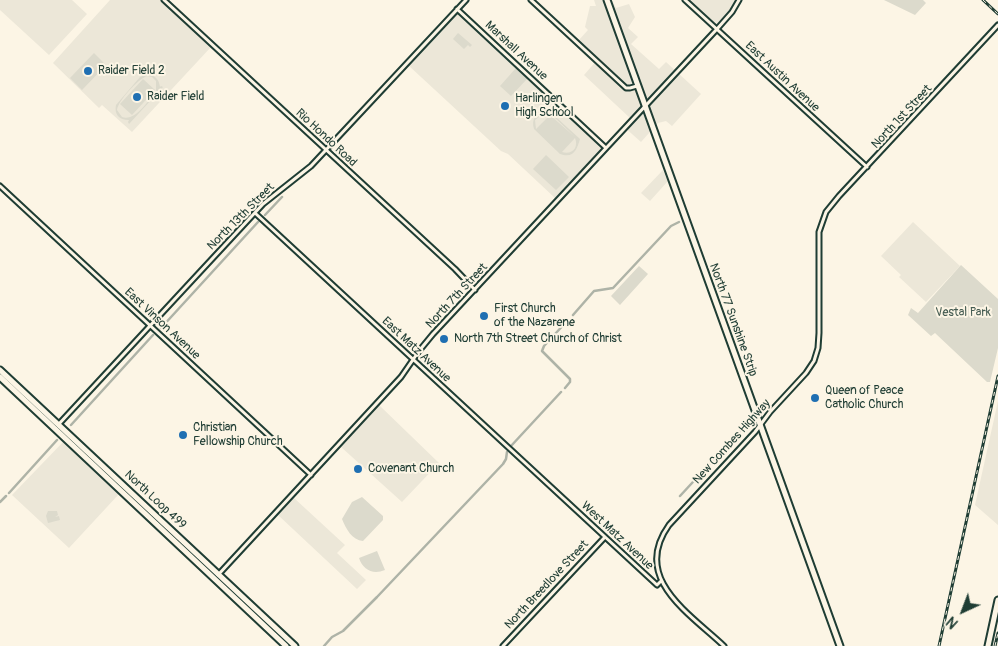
<!DOCTYPE html>
<html>
<head>
<meta charset="utf-8">
<style>
	body { margin:0 }
	#map { position:relative; width:998px; height:646px; overflow:hidden; background:#fcf5e5; font-family:Pangolin,sans-serif }
	canvas { display:block }
	.north { position:absolute; left:938px; top:586px; width:50px; height:50px; -webkit-text-stroke:4px #fcf5e5; paint-order:stroke; rotate:223deg; font-size:14px; font-weight:700; line-height:20px; text-align:center; color:#1f3d34 }
	.north::after { content:''; display:block; margin:auto; width:18px; height:22px; background:#1f3d34; clip-path:polygon(50% 0,100% 100%,50% 72%,0 100%) }
</style>
</head>
<body>
<div id="map">
<canvas width="998" height="646"></canvas>
<div class="north">N</div>
</div>
<script>
const ctx = document.querySelector('canvas').getContext('2d');
ctx.lineJoin = 'round';
function fill(path, color) {
  ctx.fillStyle = color;
  ctx.fill(path, 'evenodd');
}
function trace(path, color, width, dash) {
  ctx.strokeStyle = color;
  ctx.lineWidth = width;
  ctx.lineCap = dash ? 'butt' : 'round';
  ctx.setLineDash(dash || []);
  ctx.stroke(path);
}
function drawText(font, color, halo, rows, align = 'center') {
  ctx.font = font + ' Pangolin,sans-serif';
  ctx.lineWidth = 4;
  ctx.setLineDash([]);
  ctx.textBaseline = 'middle';
  ctx.strokeStyle = halo;
  ctx.fillStyle = color;
  for (const [text, x, y, turn = 0] of rows) {
    ctx.save();
    ctx.translate(x, y);
    ctx.rotate((+turn || 0) * Math.PI / 180);
    ctx.textAlign = isNaN(turn) ? turn : align;
    if (halo) ctx.strokeText(text, 0, 0);
    ctx.fillText(text, 0, 0);
    ctx.restore();
  }
}
fill(new Path2D(`
	M 0,0 L 72,0 L 87,14 L 49,55 L 0,10 Z
	M 110,0 L 160,0 L 211,47 L 132,132 L 102,105 L 99,108 L 53,63 Z
	M 594,0 L 612,0 L 616,8 L 629,4 L 635,17 L 628,28 L 638,37 L 631,44 L 659,69 L 666,62 L 701,94 L 672,126 L 666,121 L 658,123 L 641,142 L 623,126 L 630,118 L 584,75 L 598,59 L 578,41 L 588,30 L 585,27 L 590,6 L 596,6 Z
	M 689,0 L 737,0 L 728,13 L 716,25 Z
	M 457,12 L 602,147 L 555,198 L 508,154 L 501,151 L 408,65 Z
	M 663,170 L 668,181 L 650,201 L 641,193 Z
	M 913,222 L 960,266 L 926,302 L 899,277 L 901,275 L 881,256 Z
	M 998,401 L 998,525 L 975,505 Z
	M 379,405 L 439,463 L 402,502 L 341,447 Z
	M 64,441 L 119,494 L 69,548 L 12,495 Z
	M 294,498 L 345,545 L 337,553 L 366,580 L 357,589 L 278,515 Z`), '#ece7d8');
fill(new Path2D(`
	M 884,0 L 923,0 L 926,3 L 915,15 Z
	M 458,33 L 472,45 L 470,47 L 468,45 L 464,49 L 453,39 Z
	M 94,53 L 106,65 L 82,90 L 70,78 Z
	M 516,68 L 527,79 L 511,96 L 500,86 Z
	M 147,74 C 155,75 159,79 160,87 L 161,86 L 163,87 L 129,124 L 128,122 L 129,120 C 119,120 114,114 116,105 L 140,77 ZM 147,76 L 152,77 L 156,81 L 156,91 C 149,100 135,122 122,117 L 117,110 C 118,101 138,79 147,76 Z
	M 143,79 L 155,90 L 132,115 L 120,104 Z
	M 546,108 L 580,139 C 577,149 574,159 560,154 L 534,129 C 531,119 536,112 546,111 L 545,109 ZM 543,114 L 552,115 L 575,137 L 550,115 L 536,129 L 535,120 ZM 575,138 C 579,148 572,155 562,152 Z
	M 546,155 L 569,177 L 556,190 L 533,169 Z
	M 961,265 L 998,299 L 998,348 L 990,382 L 987,382 L 935,333 L 931,336 L 908,315 L 911,308 L 918,313 Z
	M 639,266 L 648,274 L 620,305 L 611,296 Z
	M 362,497 L 383,516 L 383,520 L 363,541 C 352,540 346,529 342,519 L 352,502 Z
	M 48,511 L 57,511 L 58,515 L 55,517 L 59,516 L 60,520 L 48,523 L 46,516 Z
	M 377,551 L 385,570 C 373,575 363,570 359,558 Z`), '#dcdacc');
trace(new Path2D(`
	M 265,215 L 282,197
	M 573,315 L 594,291 L 613,288 L 671,226 L 679,222
	M 161,328 L 258,222
	M 565,388 L 570,382 L 570,379 L 542,351 L 544,346 L 567,321
	M 71,425 L 153,335
	M 511,446 L 561,392
	M 9,493 L 57,440
	M 680,496 L 752,418
	M 0,502 L 6,496
	M 324,646 L 332,637 L 343,631 L 377,597 L 503,464 L 506,459 L 507,452`), '#aeb3a7', 2.5);
const minor = new Path2D(`
	M 164,0 L 455,269 L 475,290
	M 531,0 L 626,88 L 630,88 L 637,86
	M 685,0 L 867,167
	M 457,9 L 606,148
	M 0,186 L 311,475
	M 255,213 L 657,585 L 661,581
	M 58,425 L 263,204 L 311,166 L 466,0
	M 218,575 L 401,377 L 419,351 L 433,334 L 717,29 L 732,12 L 739,0
	M 503,646 L 605,537
	M 724,646 C 689,613 631,578 669,525 L 755,432 L 770,412 L 806,373 L 814,361 L 818,348 L 819,333 L 819,232 L 826,212 L 839,196 L 998,25`);
const major = new Path2D(`
	M 607,0 L 840,646
	M 0,370 L 295,646
	M 0,377 L 286,646
	M 988,646 L 998,600`);
trace(minor, '#1f3d34', 7);
trace(major, '#1f3d34', 9);
trace(minor, '#fcf5e5', 3);
trace(major, '#fcf5e5', 5);
const rail = new Path2D(`
	M 983,0 L 998,14
	M 939,646 L 998,376
	M 995,646 L 998,633`);
trace(rail, '#1f3d34', 3);
trace(rail, '#fcf5e5', 1, [4]);
for (const [x, y, r, color] of [
	[88,71,5,"#1f6fb2"],
	[137,97,5,"#1f6fb2"],
	[505,106,5,"#1f6fb2"],
	[484,316,5,"#1f6fb2"],
	[444,339,5,"#1f6fb2"],
	[815,398,5,"#1f6fb2"],
	[183,435,5,"#1f6fb2"],
	[358,469,5,"#1f6fb2"]
]) {
  const dot = new Path2D();
  dot.arc(x, y, r, 0, 2 * Math.PI);
  ctx.fillStyle = color;
  ctx.fill(dot);
  trace(dot, '#fcf5e5', 2);
}
drawText('12px', '#1f3d34', '#fcf5e5', [
	["Marshall Avenue",516,51,43],
	["East Austin Avenue",782,77,43],
	["North 1st Street",902,117,-47],
	["Rio Hondo Road",326,138,43],
	["North 13th Street",241,217,-45],
	["North 7th Street",457,296,-47],
	["North 77 Sunshine Strip",733,320,70],
	["East Vinson Avenue",162,324,43],
	["East Matz Avenue",416,350,43],
	["New Combes Highway",732,442,-48],
	["North Loop 499",155,500,43],
	["West Matz Avenue",617,536,43],
	["North Breedlove Street",547,585,-47]
]);
drawText('12px', '#1f3d34', '#fcf5e5', [
	["Raider Field 2",98,71],
	["Raider Field",147,97],
	["Harlingen",515,99],
	["High School",515,113],
	["First Church",494,309],
	["of the Nazarene",494,323],
	["North 7th Street Church of Christ",454,339],
	["Queen of Peace",825,391],
	["Catholic Church",825,405],
	["Christian",193,428],
	["Fellowship Church",193,442],
	["Covenant Church",368,469]
], 'left');
drawText('12px', '#455c52', '#fcf5e5', [
	["Vestal Park",963,313]
]);
</script>
</body>
</html>
